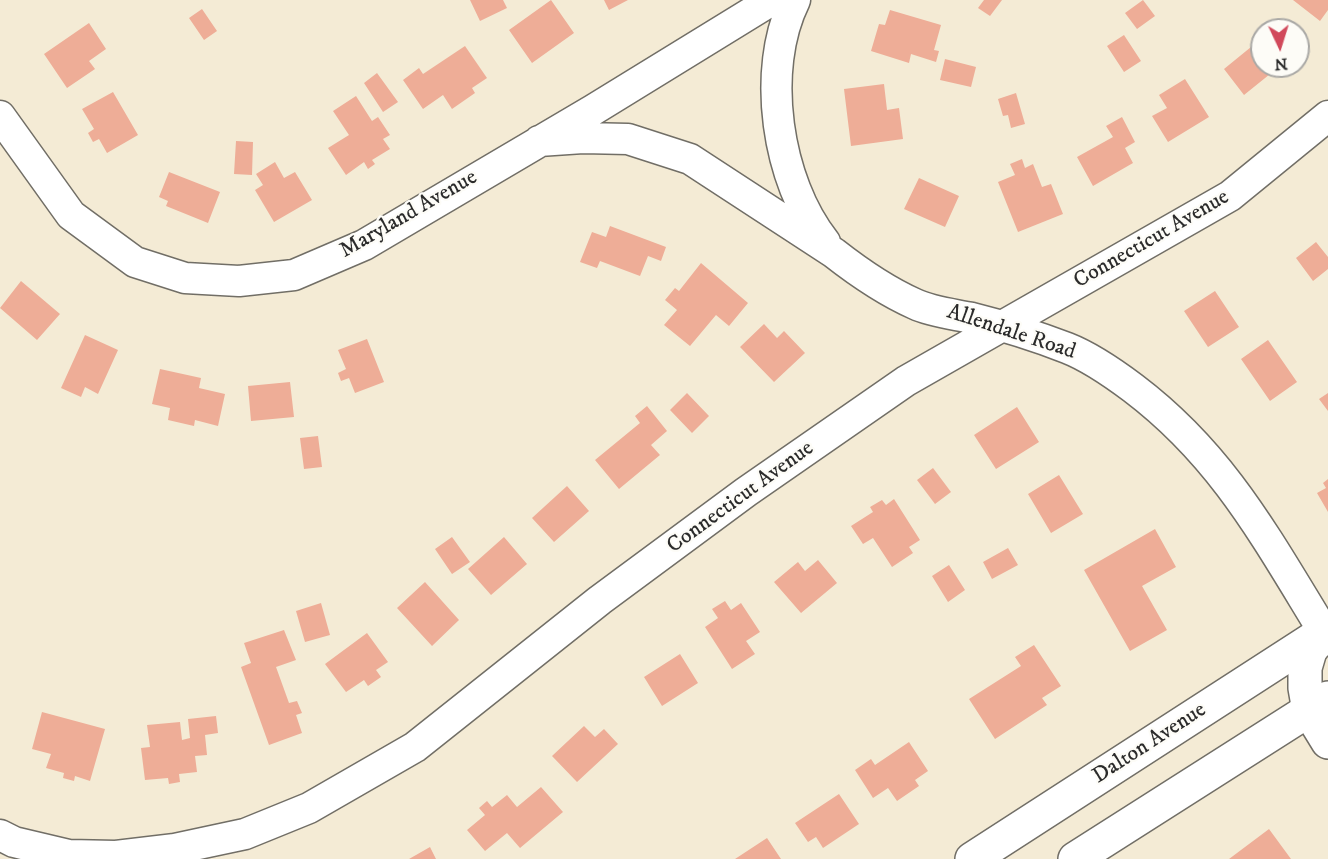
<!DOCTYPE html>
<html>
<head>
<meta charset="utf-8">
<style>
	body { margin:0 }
	#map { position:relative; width:1328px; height:859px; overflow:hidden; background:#f4ebd5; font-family:"IM FELL DW Pica",serif }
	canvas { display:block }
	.north { position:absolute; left:1250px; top:18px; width:60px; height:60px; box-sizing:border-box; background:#fdfcf7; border:2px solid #a9a8a5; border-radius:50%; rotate:176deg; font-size:16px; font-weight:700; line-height:24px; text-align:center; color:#2b2b2b }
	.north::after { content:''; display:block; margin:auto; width:21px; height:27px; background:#d1495b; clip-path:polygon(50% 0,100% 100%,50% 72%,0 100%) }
</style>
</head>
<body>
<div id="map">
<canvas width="1328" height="859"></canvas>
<div class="north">N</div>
</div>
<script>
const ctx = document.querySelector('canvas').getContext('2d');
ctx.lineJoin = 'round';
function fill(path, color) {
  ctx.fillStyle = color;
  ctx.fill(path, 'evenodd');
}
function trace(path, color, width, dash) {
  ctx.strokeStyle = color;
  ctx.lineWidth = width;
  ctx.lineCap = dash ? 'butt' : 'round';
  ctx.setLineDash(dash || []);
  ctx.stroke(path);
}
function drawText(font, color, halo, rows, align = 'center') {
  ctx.font = font + ' "IM FELL DW Pica",serif';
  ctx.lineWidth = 4.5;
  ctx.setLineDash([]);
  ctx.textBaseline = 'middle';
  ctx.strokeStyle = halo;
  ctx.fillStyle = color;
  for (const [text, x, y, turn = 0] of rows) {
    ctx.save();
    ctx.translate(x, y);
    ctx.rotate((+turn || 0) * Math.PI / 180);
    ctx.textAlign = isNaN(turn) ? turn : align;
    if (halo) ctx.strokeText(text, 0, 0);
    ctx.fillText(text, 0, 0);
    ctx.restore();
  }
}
fill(new Path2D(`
	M 470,0 L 503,0 L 507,8 L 480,21 Z
	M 551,0 L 574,33 L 532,63 L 509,30 Z
	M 604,0 L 628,0 L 609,10 Z
	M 984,0 L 1002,0 L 990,16 L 978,8 Z
	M 1143,0 L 1155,16 L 1137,29 L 1125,13 Z
	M 1293,0 L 1328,0 L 1328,10 L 1320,21 Z
	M 202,9 L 217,31 L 204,40 L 189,18 Z
	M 890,10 L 941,25 L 934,50 L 939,51 L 936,62 L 911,54 L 909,63 L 871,51 L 879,24 L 885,25 Z
	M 89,23 L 106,49 L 89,61 L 95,69 L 67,88 L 44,54 Z
	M 1124,35 L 1141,61 L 1124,72 L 1107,46 Z
	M 1262,44 L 1262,66 L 1280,66 L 1244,95 L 1224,69 L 1251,47 L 1253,51 Z
	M 465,46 L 487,78 L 472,88 L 475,93 L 452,109 L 443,95 L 423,109 L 403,80 L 419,68 L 423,74 Z
	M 945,59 L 976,67 L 971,87 L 940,80 Z
	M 377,73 L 398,102 L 383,112 L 364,83 Z
	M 1185,79 L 1209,117 L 1168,142 L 1152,116 L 1167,108 L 1159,95 Z
	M 884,84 L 887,110 L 899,108 L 903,139 L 851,146 L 844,89 Z
	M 113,92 L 138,135 L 107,153 L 99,139 L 93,142 L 88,133 L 94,129 L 82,109 Z
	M 1016,93 L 1025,124 L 1011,128 L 1008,115 L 1003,116 L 998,99 Z
	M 356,96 L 372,121 L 378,117 L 390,135 L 383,139 L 390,149 L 372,160 L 375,164 L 368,169 L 364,162 L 346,175 L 328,148 L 349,135 L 333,111 Z
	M 1122,117 L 1135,142 L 1125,148 L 1133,163 L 1093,186 L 1077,157 L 1113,137 L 1106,126 Z
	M 236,141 L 253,142 L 252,175 L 234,174 Z
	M 1022,159 L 1025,168 L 1033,164 L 1042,187 L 1051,184 L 1063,214 L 1018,232 L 998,182 L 1015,175 L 1010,164 Z
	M 275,162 L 284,178 L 295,172 L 312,200 L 274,222 L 255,190 L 263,185 L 256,174 Z
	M 169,172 L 220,192 L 208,223 L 166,206 L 168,201 L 159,197 Z
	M 919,178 L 959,196 L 945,227 L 904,209 Z
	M 610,226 L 666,247 L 661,261 L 648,256 L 640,276 L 600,261 L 597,268 L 580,262 L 592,232 L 606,237 Z
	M 1316,242 L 1328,257 L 1328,269 L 1313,281 L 1296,258 Z
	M 701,263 L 748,303 L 729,326 L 716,315 L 690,346 L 664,325 L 677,310 L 665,300 L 675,288 L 679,291 Z
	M 21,281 L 60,314 L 37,340 L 0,308 Z
	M 1215,291 L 1239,327 L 1208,347 L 1184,311 Z
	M 764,324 L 777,338 L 784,331 L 805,353 L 774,382 L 740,347 Z
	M 85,335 L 118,350 L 98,394 L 85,387 L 81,397 L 61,388 Z
	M 367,339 L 384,382 L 355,393 L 349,378 L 341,381 L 338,373 L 346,369 L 338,350 Z
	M 1268,340 L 1297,382 L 1270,401 L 1241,359 Z
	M 160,369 L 201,378 L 199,388 L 225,394 L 218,426 L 195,420 L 194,426 L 168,420 L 170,408 L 152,404 Z
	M 290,382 L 294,417 L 251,421 L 248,386 Z
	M 687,393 L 709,416 L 692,433 L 670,410 Z
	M 1328,393 L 1328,411 L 1319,399 Z
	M 647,406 L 667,431 L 651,445 L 660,455 L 619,489 L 595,460 L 640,423 L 635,416 Z
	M 1017,407 L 1039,442 L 996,469 L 974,435 Z
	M 318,436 L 322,467 L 304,469 L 300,438 Z
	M 933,468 L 951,492 L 935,504 L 917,480 Z
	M 1059,475 L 1083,514 L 1051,533 L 1028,494 Z
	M 1328,479 L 1328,512 L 1317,493 L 1326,488 L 1323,483 Z
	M 567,486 L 589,511 L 554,542 L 532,518 Z
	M 894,499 L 920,540 L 909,547 L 913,553 L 892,567 L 873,538 L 863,544 L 851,526 L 873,512 L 870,507 L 882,500 L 886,505 Z
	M 1155,529 L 1176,567 L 1142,586 L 1167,630 L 1130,651 L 1084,570 Z
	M 452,537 L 470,562 L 452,574 L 435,549 Z
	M 504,537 L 527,564 L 491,595 L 468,569 Z
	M 1008,548 L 1018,565 L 992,579 L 983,562 Z
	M 818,560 L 837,583 L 801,613 L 774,582 L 798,562 L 805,571 Z
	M 949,565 L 965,590 L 948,602 L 932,576 Z
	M 425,582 L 459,620 L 432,646 L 397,608 Z
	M 725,601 L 731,610 L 741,603 L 760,632 L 746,641 L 755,654 L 732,669 L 705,627 L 718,618 L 712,609 Z
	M 321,603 L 330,635 L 305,642 L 296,611 Z
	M 284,630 L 296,660 L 276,667 L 289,703 L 297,701 L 302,713 L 296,715 L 302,733 L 269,745 L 241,667 L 251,663 L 244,643 Z
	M 367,633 L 388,662 L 376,670 L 381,677 L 368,686 L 364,680 L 346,692 L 325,664 Z
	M 1034,645 L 1061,686 L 1042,698 L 1047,705 L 995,739 L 969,699 L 1021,666 L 1015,657 Z
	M 680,654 L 698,683 L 662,706 L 644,677 Z
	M 42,712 L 105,729 L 90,781 L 75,776 L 74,781 L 63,778 L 64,773 L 46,768 L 51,754 L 32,749 Z
	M 216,716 L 218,733 L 205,735 L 207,755 L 195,756 L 197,772 L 179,774 L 180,782 L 169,784 L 168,778 L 145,780 L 141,748 L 150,747 L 147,725 L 180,722 L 182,740 L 190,738 L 188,719 Z
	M 584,726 L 595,737 L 604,729 L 618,744 L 577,782 L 552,756 Z
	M 909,742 L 928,771 L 915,780 L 919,786 L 897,801 L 888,788 L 873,798 L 855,770 L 871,759 L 875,765 Z
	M 541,787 L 563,812 L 520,848 L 507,833 L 485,851 L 467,830 L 485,815 L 479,808 L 487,801 L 492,807 L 507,795 L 517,807 Z
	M 839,794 L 859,824 L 823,848 L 816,837 L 808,842 L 795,823 Z
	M 1269,829 L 1291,859 L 1229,859 Z
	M 767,838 L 781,859 L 735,859 Z
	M 430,847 L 436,859 L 409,859 Z`), '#eead97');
const street = new Path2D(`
	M 795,0 C 760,70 777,182 825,242
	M 0,116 L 71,215 L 135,262 L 185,278 L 239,281 L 294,275 L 364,245 L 593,110 L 772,0
	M 539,141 L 583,138 L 628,139 L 690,159 L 834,253 C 857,271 888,292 915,304 C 932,312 953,314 972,318 C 1004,326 1036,336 1067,348 C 1090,357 1113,373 1133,388 C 1223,456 1266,538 1324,632
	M 0,835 L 14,842 L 69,855 L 116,856 L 175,849 L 245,834 L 309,808 L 415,747 L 600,600 L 746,492 L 906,381 L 1230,196 L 1328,116`);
const secondary = new Path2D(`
	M 1328,639 L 1324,632 L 1310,651 L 1305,668 L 1305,688 L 1309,711 L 1328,742`);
const primary = new Path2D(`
	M 972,859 L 1328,629
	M 1075,859 L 1328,698`);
trace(street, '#716e66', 33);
trace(secondary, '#716e66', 36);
trace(primary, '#716e66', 36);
trace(street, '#fff', 30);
trace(secondary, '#fff', 33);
trace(primary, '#fff', 33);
drawText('22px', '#2b2b2b', '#fdfcf7', [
	["Maryland Avenue",409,215,-30],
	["Connecticut Avenue",1152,240,-30],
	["Allendale Road",1011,333,18],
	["Connecticut Avenue",741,498,-36],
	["Dalton Avenue",1150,744,-33]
]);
</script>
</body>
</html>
